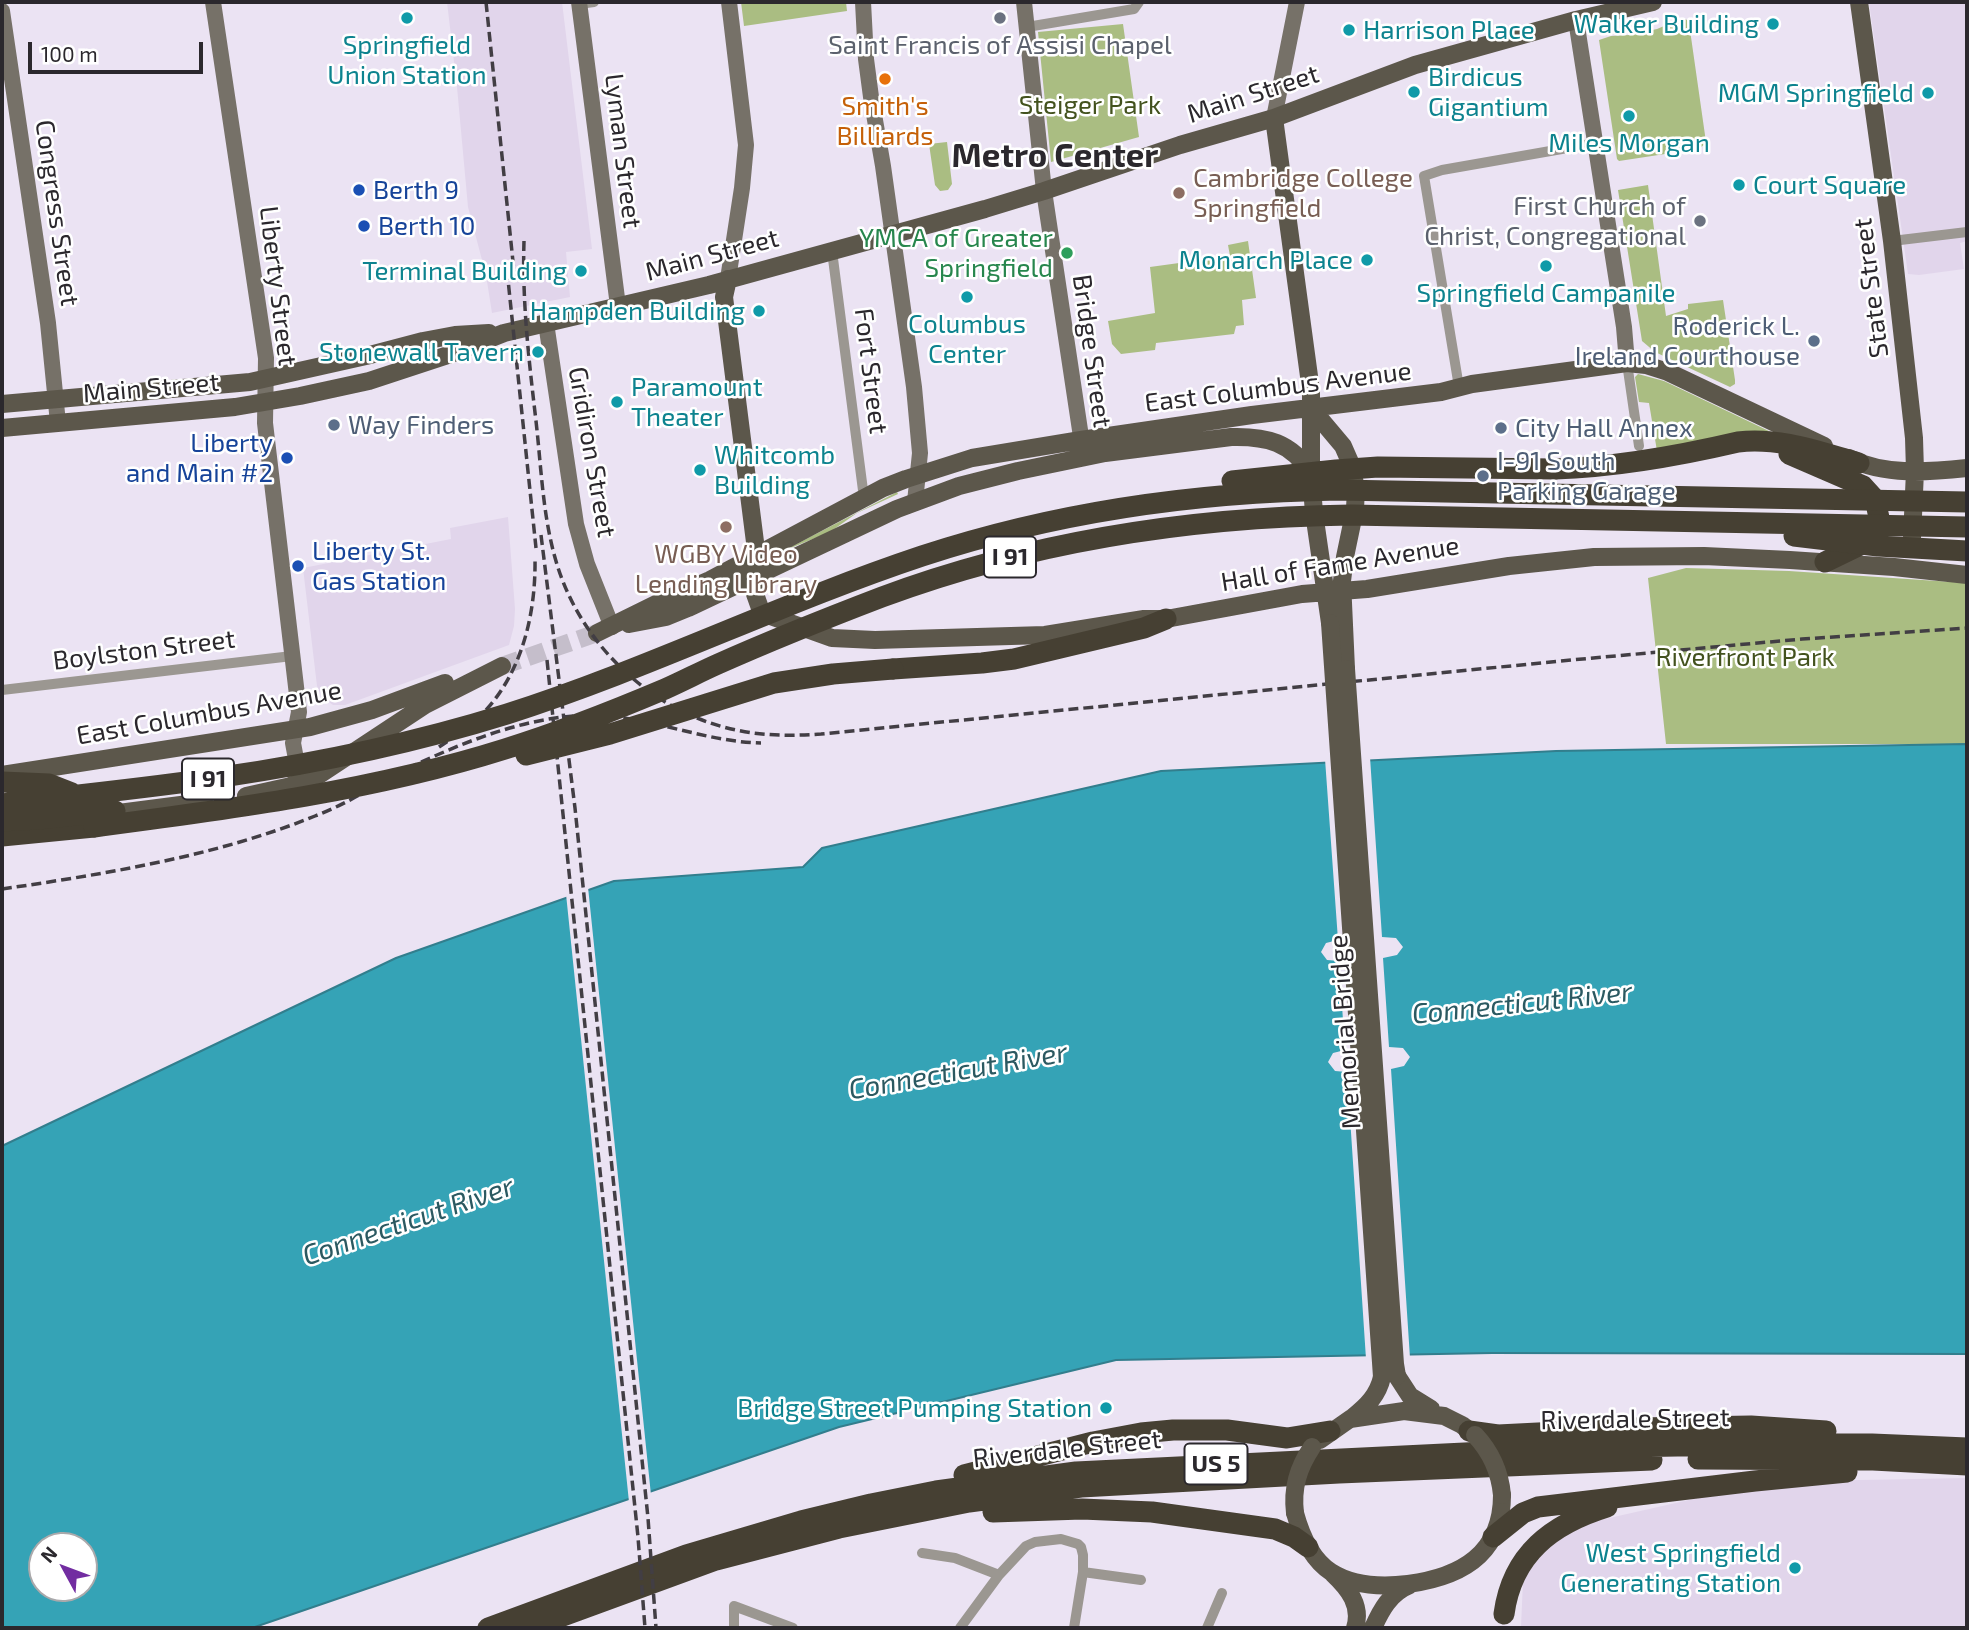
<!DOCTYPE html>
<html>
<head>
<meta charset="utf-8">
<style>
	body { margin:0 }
	#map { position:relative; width:1969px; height:1630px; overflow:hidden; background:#ebe3f3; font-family:"Exo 2",sans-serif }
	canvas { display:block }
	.frame { position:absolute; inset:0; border:4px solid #2b282d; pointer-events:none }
	.north { position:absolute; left:28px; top:1532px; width:70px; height:70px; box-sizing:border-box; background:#fff; border:2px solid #aaa9ab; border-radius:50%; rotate:311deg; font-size:19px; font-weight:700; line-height:28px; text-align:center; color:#2b282d }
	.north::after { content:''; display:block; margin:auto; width:24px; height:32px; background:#722da1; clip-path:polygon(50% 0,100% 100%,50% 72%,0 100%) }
	.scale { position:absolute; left:28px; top:42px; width:175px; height:32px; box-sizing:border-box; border:4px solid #2b282d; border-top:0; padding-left:9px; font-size:21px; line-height:24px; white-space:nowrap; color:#2b282d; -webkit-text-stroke:5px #fff; paint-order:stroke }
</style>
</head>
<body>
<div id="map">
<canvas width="1969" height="1630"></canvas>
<div class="frame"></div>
<div class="north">N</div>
<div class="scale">100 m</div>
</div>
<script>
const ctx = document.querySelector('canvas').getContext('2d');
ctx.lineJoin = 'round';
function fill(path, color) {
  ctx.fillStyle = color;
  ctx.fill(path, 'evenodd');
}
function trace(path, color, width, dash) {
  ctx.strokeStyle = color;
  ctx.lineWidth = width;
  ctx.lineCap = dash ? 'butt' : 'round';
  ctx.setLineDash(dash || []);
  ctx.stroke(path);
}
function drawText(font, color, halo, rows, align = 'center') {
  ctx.font = font + ' "Exo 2",sans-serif';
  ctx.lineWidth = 5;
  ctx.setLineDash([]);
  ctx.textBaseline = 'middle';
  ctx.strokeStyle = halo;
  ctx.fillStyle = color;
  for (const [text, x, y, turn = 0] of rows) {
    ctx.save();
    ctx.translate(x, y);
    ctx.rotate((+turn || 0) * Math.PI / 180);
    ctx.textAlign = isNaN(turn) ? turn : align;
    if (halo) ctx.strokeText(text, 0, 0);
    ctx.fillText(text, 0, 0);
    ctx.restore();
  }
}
fill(new Path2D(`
	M 447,2 L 562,2 L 592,249 L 566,252 L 570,297 L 492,313 L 486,275 L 468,207 L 457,87 Z
	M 1869,2 L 1967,2 L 1967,241 L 1960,243 L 1964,269 L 1919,275 L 1908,274 Z
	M 508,517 L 515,609 L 514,626 L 509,645 L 345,705 L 333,705 L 322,697 L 317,686 L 303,568 L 451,539 L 450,528 Z
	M 1967,1478 L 1967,1628 L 1521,1628 L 1521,1627 L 1523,1581 L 1538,1558 L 1565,1534 L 1596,1521 L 1742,1488 L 1807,1481 Z`), '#e1d5eb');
fill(new Path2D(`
	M 741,2 L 846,2 L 847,11 L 744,26 Z
	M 1683,18 L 1687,20 L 1689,23 L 1706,142 L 1704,145 L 1698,149 L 1619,161 L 1617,159 L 1599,40 L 1611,36 L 1629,35 L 1657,29 Z
	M 1123,24 L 1139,137 L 1051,162 L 1038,32 Z
	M 947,142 L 952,184 L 948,190 L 940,191 L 935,185 L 929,144 Z
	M 1648,185 L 1666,316 L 1688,309 L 1688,304 L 1723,300 L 1735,380 L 1735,384 L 1730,387 L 1655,352 L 1642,341 L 1618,190 Z
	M 1248,241 L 1256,298 L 1242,300 L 1244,325 L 1236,326 L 1234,334 L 1156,343 L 1155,350 L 1121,354 L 1112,344 L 1108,321 L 1155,313 L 1150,267 L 1230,256 L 1228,245 Z
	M 1638,374 L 1664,381 L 1771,432 L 1657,451 L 1649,403 L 1639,402 L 1635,377 Z
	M 897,492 L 898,494 L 857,513 L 830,532 L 781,552 Z
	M 1686,568 L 1789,571 L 1967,583 L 1967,744 L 1666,744 L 1648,578 Z`), '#aabd82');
const water = new Path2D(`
	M 1967,744 L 1967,1354 L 1492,1353 L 1116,1360 L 839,1427 L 252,1628 L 2,1628 L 2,1146 L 396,958 L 614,881 L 803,867 L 822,848 L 1161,771 L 1556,751 ZM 42,1546 L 84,1546 L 84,1588 L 42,1588 Z`);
fill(water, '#35a3b6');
trace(water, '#327e8d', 2);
fill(new Path2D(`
	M 1370,757 L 1382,937 L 1396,938 L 1403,947 L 1397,955 L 1383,958 L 1389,1047 L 1403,1048 L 1410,1057 L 1404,1066 L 1391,1069 L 1410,1358 L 1366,1359 L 1347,1072 L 1335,1071 L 1328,1062 L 1333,1053 L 1345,1050 L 1339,961 L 1327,960 L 1321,952 L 1326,943 L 1338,940 L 1325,759 Z
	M 588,887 L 651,1495 L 629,1502 L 566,894 Z`), '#ebe3f3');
trace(new Path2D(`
	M 502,666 L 597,633`), '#c5becb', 18, [18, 9]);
trace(new Path2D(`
	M 579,4 L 594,2
	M 1027,27 L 1134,9 L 1139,2
	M 1892,241 L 1967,232
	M 832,251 L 864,498
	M 1627,363 L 1639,446
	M 1459,387 L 1424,176 L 1442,170 L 1596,143
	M 2,690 L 292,656
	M 922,1553 L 955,1558 L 999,1575
	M 1083,1572 L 1141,1580
	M 734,1628 L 734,1606 L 793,1628
	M 960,1628 L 999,1575 L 1026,1546 L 1035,1542 L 1061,1539 L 1078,1544 L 1081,1547 L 1083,1555 L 1083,1572 L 1074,1628
	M 1207,1628 L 1222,1593`), '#9b9791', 10);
trace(new Path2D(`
	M 213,2 L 266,358 L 265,423 L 299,712 L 293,743 L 296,759 L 294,773
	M 579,2 L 618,306
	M 863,2 L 866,59 L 871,97 L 883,166 L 914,387 L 920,453 L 915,502
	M 1024,2 L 1044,191 L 1083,450
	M 2,11 L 48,323 L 58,423
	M 1576,20 L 1624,327 L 1627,363
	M 1274,118 L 1297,2
	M 728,279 L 742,188 L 746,145 L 729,2
	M 546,323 L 576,524 L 587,564 L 612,627`), '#767168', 16);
trace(new Path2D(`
	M 1859,2 L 1892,241 L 1914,438 L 1915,471 L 1912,538
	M 1274,118 L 1311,391 L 1311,474 L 1314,513 L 1330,623
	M 728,279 L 724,297 L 755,542 L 755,594 L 761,611 L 765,614 L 832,638 L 875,640 L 1045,635 L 1144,619 L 1166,619 L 1302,594 L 1367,589 L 1509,566 L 1594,557 L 1704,556 L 1790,560 L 1894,567 L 1967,575
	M 2,404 L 250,382 L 366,356 L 423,341 L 455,335 L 489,333
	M 1311,408 L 1343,446 L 1350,462 L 1356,488 L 1355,509 L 1345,557 L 1342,581 L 1346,669
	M 2,428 L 235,407 L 300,396 L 369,381 L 448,355 L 504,333 L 709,285 L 985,209 L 1044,191 L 1180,145 L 1274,118 L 1415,65 L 1576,20 L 1653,2
	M 1849,458 C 1885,476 1929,472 1967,468
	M 629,624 L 666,617 L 688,608 L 897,509 L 959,486 L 1018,471 L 1105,453 L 1231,437 C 1266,436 1292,442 1311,474
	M 597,633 L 660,602 L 710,580 L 883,488 L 906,479 L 972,458 L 1081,440 L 1252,415 L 1441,392 L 1472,384 L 1627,363 L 1646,365 L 1668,372 L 1824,446
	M 2,775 L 310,727 L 372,710 L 445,683
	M 246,796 L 291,786 L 319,775 L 425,705 L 502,666
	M 103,815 L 204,802
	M 1397,1376 L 1410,1396 L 1431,1409
	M 1353,1417 C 1367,1406 1378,1395 1382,1377
	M 1320,1440 L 1350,1419 L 1404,1411 L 1444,1416 L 1462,1425 L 1475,1435
	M 1295,1513 C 1301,1535 1311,1559 1331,1572 C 1353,1586 1383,1587 1408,1584 C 1461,1577 1502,1554 1502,1495
	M 1333,1574 C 1349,1589 1362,1606 1355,1628
	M 1373,1628 C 1381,1610 1390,1593 1410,1585`), '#5c574b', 18);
trace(new Path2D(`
	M 1789,454 L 1863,486 L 1873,497 L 1876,503 L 1879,518 L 1874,533 L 1860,545 L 1825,562
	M 1555,469 C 1617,467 1678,456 1738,442 C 1780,437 1819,452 1859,463
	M 893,669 L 982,663 L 1014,659 L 1144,628 L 1166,619
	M 2,836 L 94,827
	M 1469,1431 L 1498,1435 L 1638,1428 L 1751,1426 L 1826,1431
	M 1698,1459 L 1873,1460 L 1967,1465
	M 964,1475 L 1093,1442 L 1141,1433 L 1173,1430 L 1227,1430 L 1287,1438 L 1330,1431
	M 993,1512 L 1082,1509 L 1152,1512 L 1275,1529 L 1294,1537 L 1308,1547
	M 1493,1537 L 1523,1513 L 1538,1507 L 1755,1481 L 1847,1472
	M 1504,1614 C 1512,1554 1552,1524 1607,1507
	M 488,1628 L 686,1555 L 801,1521 L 871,1504 L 936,1491 L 1076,1472 L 1567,1448 L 1788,1444 L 1872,1444 L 1967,1448
	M 530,1628 L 716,1560 L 839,1528 L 969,1502 L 1081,1487 L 1339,1473 L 1652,1460`), '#464033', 21);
trace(new Path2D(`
	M 486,2 L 515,281
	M 524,241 C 522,302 529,361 536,421 C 542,474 543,529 562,579 C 590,653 658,714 736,730 C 764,736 792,736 821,734 L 1571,660 L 1802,639 L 1967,628
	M 507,270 L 536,548
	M 541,535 L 575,808 L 648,1518 L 656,1628
	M 547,660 L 638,1537 L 645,1628
	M 439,747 C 451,739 463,731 474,722 C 520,681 536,618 535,558
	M 394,775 C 462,742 547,705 624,718 C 671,725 714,742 761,743
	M 2,889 C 105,874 217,856 315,816 C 344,805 372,788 400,771
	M 1884,1627 L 1884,1628`), '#423e44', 3.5, [10, 5]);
trace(new Path2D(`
	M 1330,623 L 1382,1377
	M 1346,669 L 1395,1364 L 1397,1376
	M 1475,1435 C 1491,1452 1500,1473 1502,1495
	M 1295,1513 C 1292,1488 1298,1468 1312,1447`), '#5c574b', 18);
trace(new Path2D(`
	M 1232,481 L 1336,470 L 1378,467 L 1555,469
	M 1794,536 L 1878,546 L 1967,551
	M 526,755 L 610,734 L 774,683 L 833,674 L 893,669
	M 2,782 L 49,784 L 72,793
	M 2,804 C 75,795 149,788 222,777 C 318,763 414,743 507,714 C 648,669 781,603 922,556 C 1056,512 1197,492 1339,490 L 1967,502
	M 2,821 L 38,819 L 115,811
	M 94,827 C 231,809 372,791 505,749 C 560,732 613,711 665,689 C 683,681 700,672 718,664 C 772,640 827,618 882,597 C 1033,541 1191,517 1351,515 L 1967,527`), '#464033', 21);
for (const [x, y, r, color] of [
	[407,18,7,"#0f9aa8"],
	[1000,18,7,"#6b7280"],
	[1773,24,7,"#0f9aa8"],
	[1349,30,7,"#0f9aa8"],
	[885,79,7,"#e8710a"],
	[1414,92,7,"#0f9aa8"],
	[1928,93,7,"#0f9aa8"],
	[1629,116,7,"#0f9aa8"],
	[1739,185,7,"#0f9aa8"],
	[359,190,7,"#1a4fb4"],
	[1179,193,7,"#8d6e63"],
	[1700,221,7,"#6b7280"],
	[364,226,7,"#1a4fb4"],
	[1067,253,7,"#2e9e5b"],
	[1367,260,7,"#0f9aa8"],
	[1546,266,7,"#0f9aa8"],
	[581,271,7,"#0f9aa8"],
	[967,297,7,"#0f9aa8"],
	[759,311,7,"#0f9aa8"],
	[1814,341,7,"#5c6f8a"],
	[538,352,7,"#0f9aa8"],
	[617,402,7,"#0f9aa8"],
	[334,425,7,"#5c6f8a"],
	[1501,428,7,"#5c6f8a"],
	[287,458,7,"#1a4fb4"],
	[700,470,7,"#0f9aa8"],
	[1483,476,7,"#5c6f8a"],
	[726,527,7,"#8d6e63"],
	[298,566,7,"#1a4fb4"],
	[1106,1408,7,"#0f9aa8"],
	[1795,1568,7,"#0f9aa8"]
]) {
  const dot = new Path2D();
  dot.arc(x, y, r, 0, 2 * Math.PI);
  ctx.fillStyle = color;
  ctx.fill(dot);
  trace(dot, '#fff', 2.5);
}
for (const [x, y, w] of [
	[1010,557,52],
	[208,779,52],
	[1216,1464,63]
]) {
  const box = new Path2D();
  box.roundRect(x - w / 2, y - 20.5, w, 41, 5);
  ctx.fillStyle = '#fff';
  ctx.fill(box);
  trace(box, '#2b282d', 2);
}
drawText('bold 24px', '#2b282d', null, [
	["I 91",1010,557],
	["I 91",208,779],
	["US 5",1216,1464]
]);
drawText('26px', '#0d838f', '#fff', [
	["Walker Building",1759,24],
	["Harrison Place",1363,30,"left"],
	["Springfield",407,45,"center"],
	["Union Station",407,75,"center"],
	["Birdicus",1428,77,"left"],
	["Gigantium",1428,107,"left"],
	["MGM Springfield",1914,93],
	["Miles Morgan",1629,143,"center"],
	["Court Square",1753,185,"left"],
	["Monarch Place",1353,260],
	["Terminal Building",567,271],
	["Springfield Campanile",1546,293,"center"],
	["Hampden Building",745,311],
	["Columbus",967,324,"center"],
	["Center",967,354,"center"],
	["Stonewall Tavern",524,352],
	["Paramount",631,387,"left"],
	["Theater",631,417,"left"],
	["Whitcomb",714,455,"left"],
	["Building",714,485,"left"],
	["Bridge Street Pumping Station",1092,1408],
	["West Springfield",1781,1553],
	["Generating Station",1781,1583]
], 'right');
drawText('26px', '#5b616d', '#fff', [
	["Saint Francis of Assisi Chapel",1000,45],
	["First Church of",1686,206,"right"],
	["Christ, Congregational",1686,236,"right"]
]);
drawText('26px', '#2b282d', '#fff', [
	["Main Street",1253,94,-18],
	["Lyman Street",623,151,83],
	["Congress Street",57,213,82],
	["Main Street",712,255,-15],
	["Liberty Street",278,286,83],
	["State Street",1871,288,-97],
	["Bridge Street",1092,351,82],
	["Fort Street",871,371,83],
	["East Columbus Avenue",1278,387,-7],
	["Main Street",151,388,-5],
	["Gridiron Street",592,452,80],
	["Hall of Fame Avenue",1340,564,-9],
	["Boylston Street",144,650,-7],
	["East Columbus Avenue",209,713,-10],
	["Memorial Bridge",1345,1032,-94],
	["Riverdale Street",1635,1419,-1],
	["Riverdale Street",1067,1449,-6]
]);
drawText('26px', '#43521e', '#fff', [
	["Steiger Park",1090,105],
	["Riverfront Park",1745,657]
]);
drawText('26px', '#c56008', '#fff', [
	["Smith's",885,106],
	["Billiards",885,136]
]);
drawText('26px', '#785e54', '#fff', [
	["Cambridge College",1193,178],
	["Springfield",1193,208],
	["WGBY Video",726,554,"center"],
	["Lending Library",726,584,"center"]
], 'left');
drawText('26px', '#164399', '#fff', [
	["Berth 9",373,190],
	["Berth 10",378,226],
	["Liberty",273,443,"right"],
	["and Main #2",273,473,"right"],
	["Liberty St.",312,551],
	["Gas Station",312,581]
], 'left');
drawText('26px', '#27864d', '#fff', [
	["YMCA of Greater",1053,238],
	["Springfield",1053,268]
], 'right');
drawText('26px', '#4e5e75', '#fff', [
	["Roderick L.",1800,326,"right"],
	["Ireland Courthouse",1800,356,"right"],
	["Way Finders",348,425],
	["City Hall Annex",1515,428],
	["I-91 South",1497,461],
	["Parking Garage",1497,491]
], 'left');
drawText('italic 28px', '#2b5961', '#fff', [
	["Connecticut River",1522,1003,-6],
	["Connecticut River",958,1071,-10],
	["Connecticut River",408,1221,-19]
]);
drawText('bold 33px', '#2b282d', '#fff', [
	["Metro Center",1055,156]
]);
</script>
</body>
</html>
